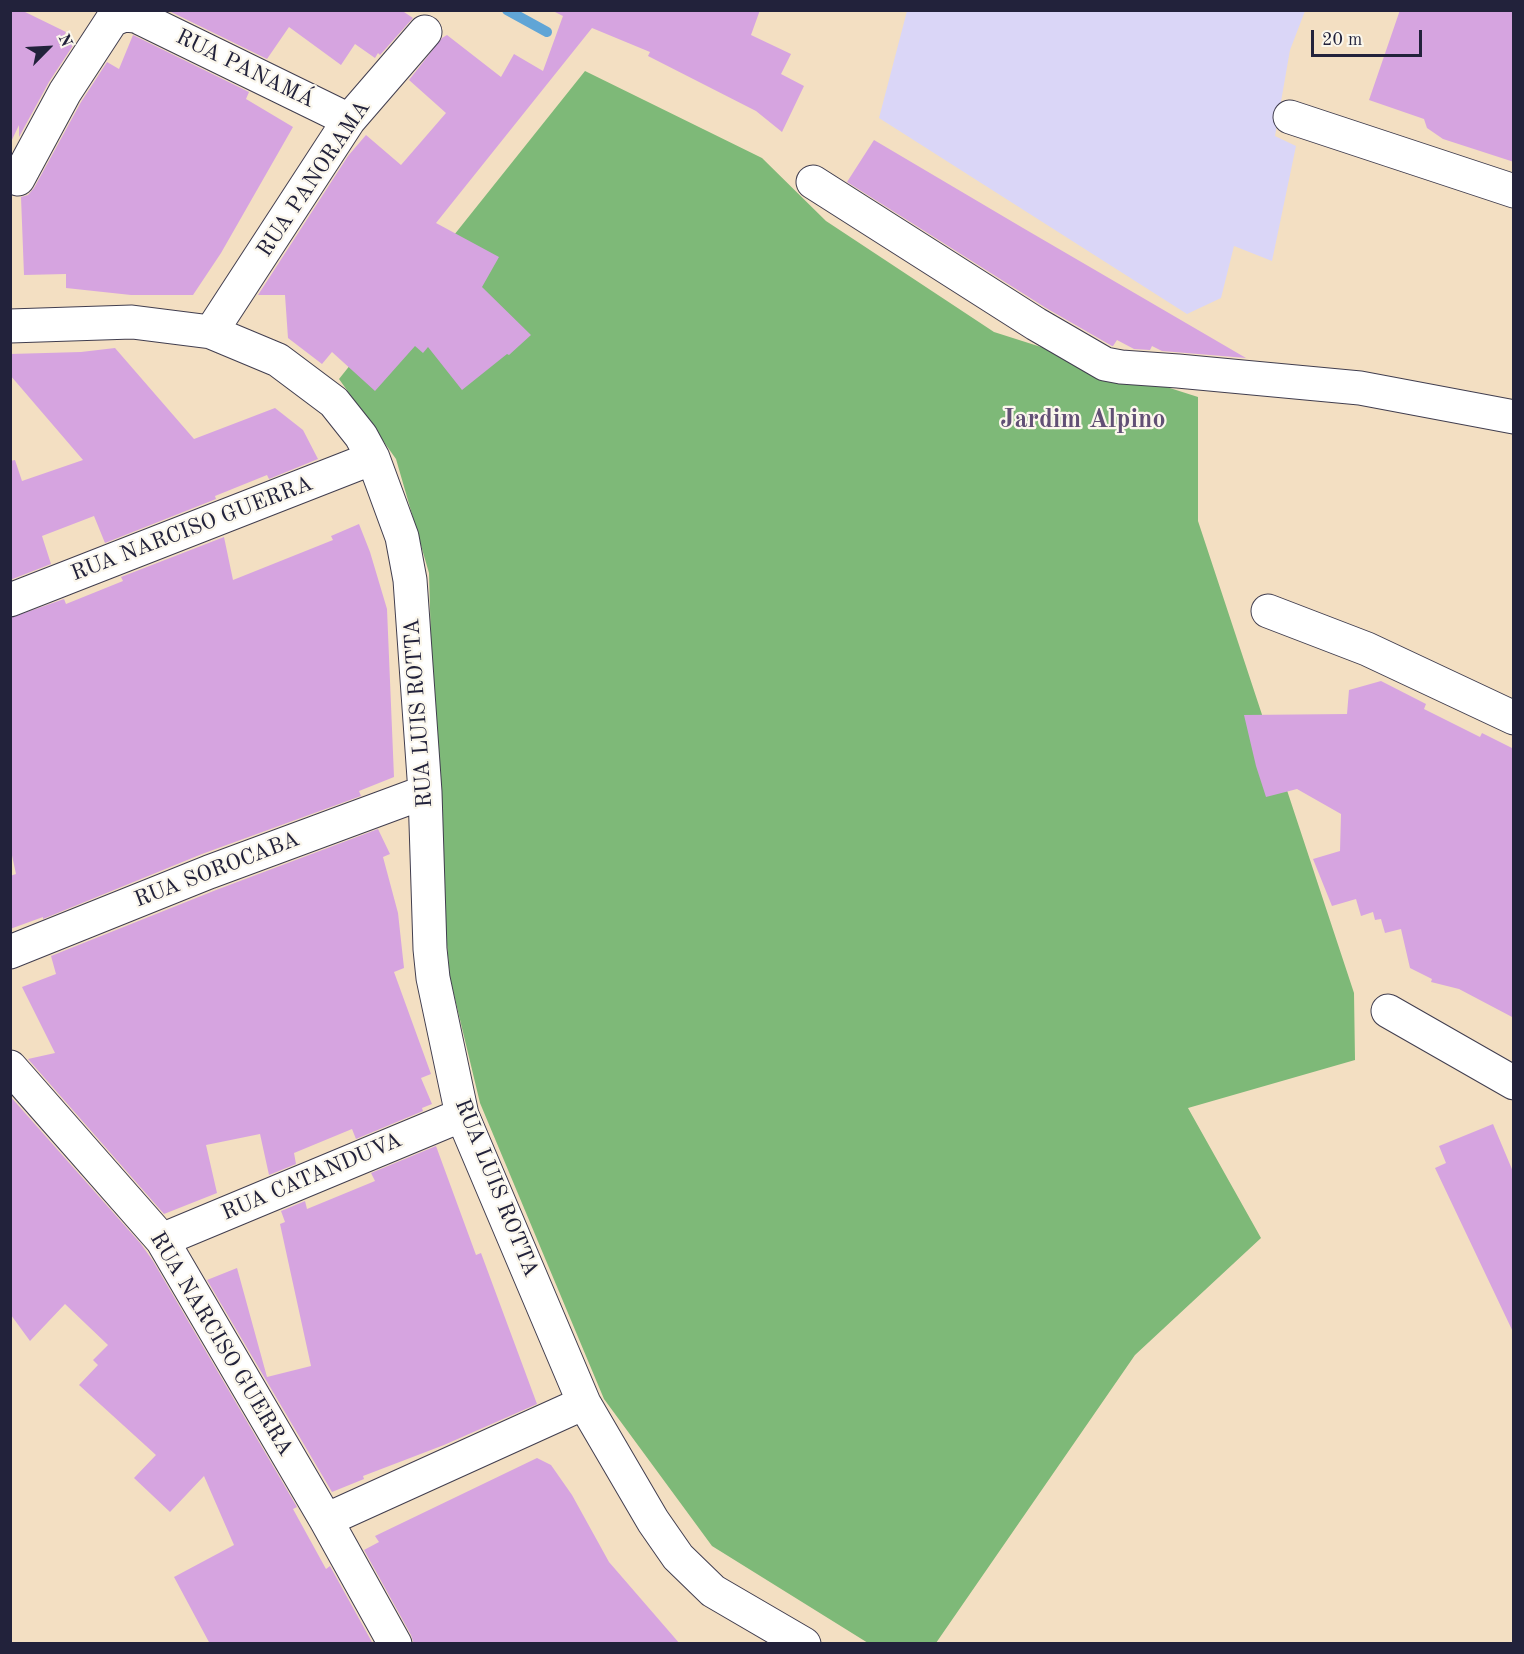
<!DOCTYPE html>
<html>
<head>
<meta charset="utf-8">
<style>
	body { margin:0 }
	#map { position:relative; width:1524px; height:1654px; overflow:hidden; background:#f3dfc2; font-family:"Old Standard TT",serif }
	canvas { display:block }
	.frame { position:absolute; inset:0; border:12px solid #22223b; pointer-events:none }
	.north { position:absolute; left:18px; top:18px; width:60px; height:60px; -webkit-text-stroke:4px #fbf7ec; paint-order:stroke; rotate:66deg; font-size:16px; font-weight:700; line-height:24px; text-align:center; color:#22223b }
	.north::after { content:''; display:block; margin:auto; width:21px; height:27px; background:#22223b; clip-path:polygon(50% 0,100% 100%,50% 72%,0 100%) }
	.scale { position:absolute; left:1311px; top:30px; width:111px; height:27px; box-sizing:border-box; border:3px solid #22223b; border-top:0; padding-left:8px; font-size:18px; line-height:21px; white-space:nowrap; color:#22223b; -webkit-text-stroke:4px #fbf7ec; paint-order:stroke }
</style>
</head>
<body>
<div id="map">
<canvas width="1524" height="1654"></canvas>
<div class="frame"></div>
<div class="north">N</div>
<div class="scale">20 m</div>
</div>
<script>
const ctx = document.querySelector('canvas').getContext('2d');
ctx.lineJoin = 'round';
function fill(path, color) {
  ctx.fillStyle = color;
  ctx.fill(path, 'evenodd');
}
function trace(path, color, width, dash) {
  ctx.strokeStyle = color;
  ctx.lineWidth = width;
  ctx.lineCap = dash ? 'butt' : 'round';
  ctx.setLineDash(dash || []);
  ctx.stroke(path);
}
function drawText(font, color, halo, rows, align = 'center') {
  ctx.font = font + ' "Old Standard TT",serif';
  ctx.lineWidth = 4.5;
  ctx.setLineDash([]);
  ctx.textBaseline = 'middle';
  ctx.strokeStyle = halo;
  ctx.fillStyle = color;
  for (const [text, x, y, turn = 0] of rows) {
    ctx.save();
    ctx.translate(x, y);
    ctx.rotate((+turn || 0) * Math.PI / 180);
    ctx.textAlign = isNaN(turn) ? turn : align;
    if (halo) ctx.strokeText(text, 0, 0);
    ctx.fillText(text, 0, 0);
    ctx.restore();
  }
}
fill(new Path2D(`
	M 907,11 L 1305,11 L 1290,50 L 1275,136 L 1296,146 L 1272,261 L 1234,246 L 1221,298 L 1187,314 L 879,118 Z`), '#dad6f7');
fill(new Path2D(`
	M 585,71 L 762,158 L 826,221 L 994,332 L 1198,397 L 1198,521 L 1354,993 L 1355,1060 L 1188,1108 L 1261,1238 L 1135,1355 L 936,1643 L 868,1643 L 712,1546 L 604,1399 L 480,1103 L 450,978 L 436,822 L 429,573 L 396,459 L 339,379 Z`), '#7eb978');
trace(new Path2D(`
	M 507,10 L 547,32`), '#60a5d6', 10);
fill(new Path2D(`
	M 10,10 L 21,10 L 66,32 L 63,39 L 74,44 L 49,82 L 19,137 L 19,125 L 10,144 Z
	M 167,10 L 401,10 L 413,18 L 380,55 L 378,53 L 375,58 L 355,44 L 341,65 L 289,27 L 267,59 Z
	M 551,10 L 760,10 L 751,35 L 791,54 L 781,74 L 804,86 L 782,132 L 756,111 L 648,56 L 650,52 L 592,28 L 436,223 L 499,257 L 482,287 L 531,335 L 509,355 L 507,354 L 462,390 L 428,347 L 423,353 L 415,346 L 375,391 L 332,352 L 322,364 L 288,338 L 285,295 L 258,295 L 348,156 L 366,135 L 401,165 L 446,113 L 409,80 L 442,38 L 447,35 L 501,77 L 514,54 L 543,71 L 563,16 Z
	M 1400,10 L 1514,10 L 1514,162 L 1443,139 L 1427,128 L 1424,119 L 1369,100 Z
	M 133,35 L 249,92 L 246,99 L 293,127 L 221,253 L 193,295 L 131,295 L 66,288 L 66,274 L 24,275 L 21,197 L 28,195 L 34,188 L 81,102 L 107,62 L 119,69 Z
	M 874,140 L 1023,228 L 1246,358 L 1162,351 L 1152,346 L 1150,350 L 1134,349 L 1117,340 L 1113,346 L 1112,346 L 1046,308 L 847,182 Z
	M 115,348 L 194,439 L 275,408 L 303,430 L 318,459 L 269,479 L 267,475 L 215,496 L 216,499 L 105,543 L 94,516 L 42,536 L 51,564 L 10,580 L 10,461 L 15,460 L 22,481 L 83,460 L 10,375 L 10,354 L 81,352 Z
	M 359,524 L 370,552 L 387,609 L 394,777 L 359,791 L 361,796 L 202,854 L 43,919 L 43,917 L 10,929 L 10,876 L 16,874 L 10,846 L 10,618 L 64,599 L 66,604 L 123,581 L 121,577 L 224,537 L 233,580 L 333,540 L 331,536 Z
	M 1381,681 L 1426,704 L 1424,709 L 1480,737 L 1482,733 L 1514,749 L 1514,1018 L 1459,989 L 1431,982 L 1432,979 L 1410,968 L 1401,929 L 1385,933 L 1381,919 L 1375,920 L 1373,912 L 1361,916 L 1356,899 L 1332,906 L 1313,859 L 1340,851 L 1341,814 L 1297,789 L 1266,797 L 1256,766 L 1244,715 L 1347,714 L 1349,690 Z
	M 378,829 L 390,854 L 383,857 L 398,913 L 404,968 L 394,972 L 431,1074 L 421,1078 L 432,1104 L 422,1108 L 423,1111 L 356,1139 L 352,1129 L 294,1153 L 296,1164 L 269,1175 L 260,1134 L 206,1145 L 217,1193 L 164,1214 L 28,1059 L 55,1053 L 22,987 L 56,974 L 51,956 L 216,890 Z
	M 10,1096 L 141,1244 L 153,1261 L 297,1507 L 293,1509 L 326,1569 L 330,1566 L 373,1644 L 210,1644 L 174,1577 L 234,1545 L 204,1476 L 170,1512 L 134,1478 L 156,1455 L 79,1385 L 98,1365 L 93,1360 L 108,1345 L 65,1304 L 30,1341 L 11,1315 Z
	M 1493,1124 L 1514,1174 L 1514,1334 L 1435,1168 L 1446,1163 L 1439,1146 Z
	M 436,1146 L 476,1255 L 481,1253 L 537,1404 L 444,1445 L 363,1476 L 364,1479 L 332,1492 L 207,1280 L 237,1268 L 267,1377 L 311,1366 L 280,1224 L 285,1222 L 281,1211 L 305,1201 L 307,1209 L 375,1181 L 371,1173 Z
	M 537,1458 L 551,1465 L 572,1495 L 609,1562 L 680,1644 L 414,1644 L 411,1635 L 364,1550 L 379,1542 L 375,1536 Z`), '#d6a4e0');
const street = new Path2D(`
	M 1290,117 L 1514,191
	M 18,179 L 65,92 L 112,20 L 124,15 L 136,16 L 349,120
	M 813,182 L 1036,324 L 1105,364 L 1121,367 L 1178,371 L 1360,388 L 1514,417
	M 10,326 L 132,322 L 211,332 L 278,360 L 334,402 L 361,436 L 373,458 L 402,537 L 410,580 L 425,792 L 430,949 L 433,978 L 462,1115 L 584,1403 L 653,1521 L 678,1557 L 713,1591 L 804,1644
	M 211,332 L 349,120 L 425,32
	M 10,600 L 373,458
	M 1268,611 L 1367,649 L 1514,718
	M 10,952 L 209,872 L 425,792
	M 1388,1011 L 1514,1083
	M 10,1067 L 162,1240 L 326,1520 L 395,1644
	M 162,1240 L 462,1115
	M 326,1520 L 584,1403`);
trace(street, '#413e4f', 35);
trace(street, '#fff', 33);
drawText('22px', '#22223b', '#fbf7ec', [
	["RUA PANAMÁ",245,69,26],
	["RUA PANORAMA",314,179,-56],
	["RUA NARCISO GUERRA",192,529,-21],
	["RUA LUIS ROTTA",419,713,-94],
	["RUA SOROCABA",217,870,-21],
	["RUA CATANDUVA",312,1177,-23],
	["RUA LUIS ROTTA",496,1188,68],
	["RUA NARCISO GUERRA",221,1344,59]
]);
drawText('bold 26px', '#615075', '#fbf7ec', [
	["Jardim Alpino",1083,420]
]);
</script>
</body>
</html>
